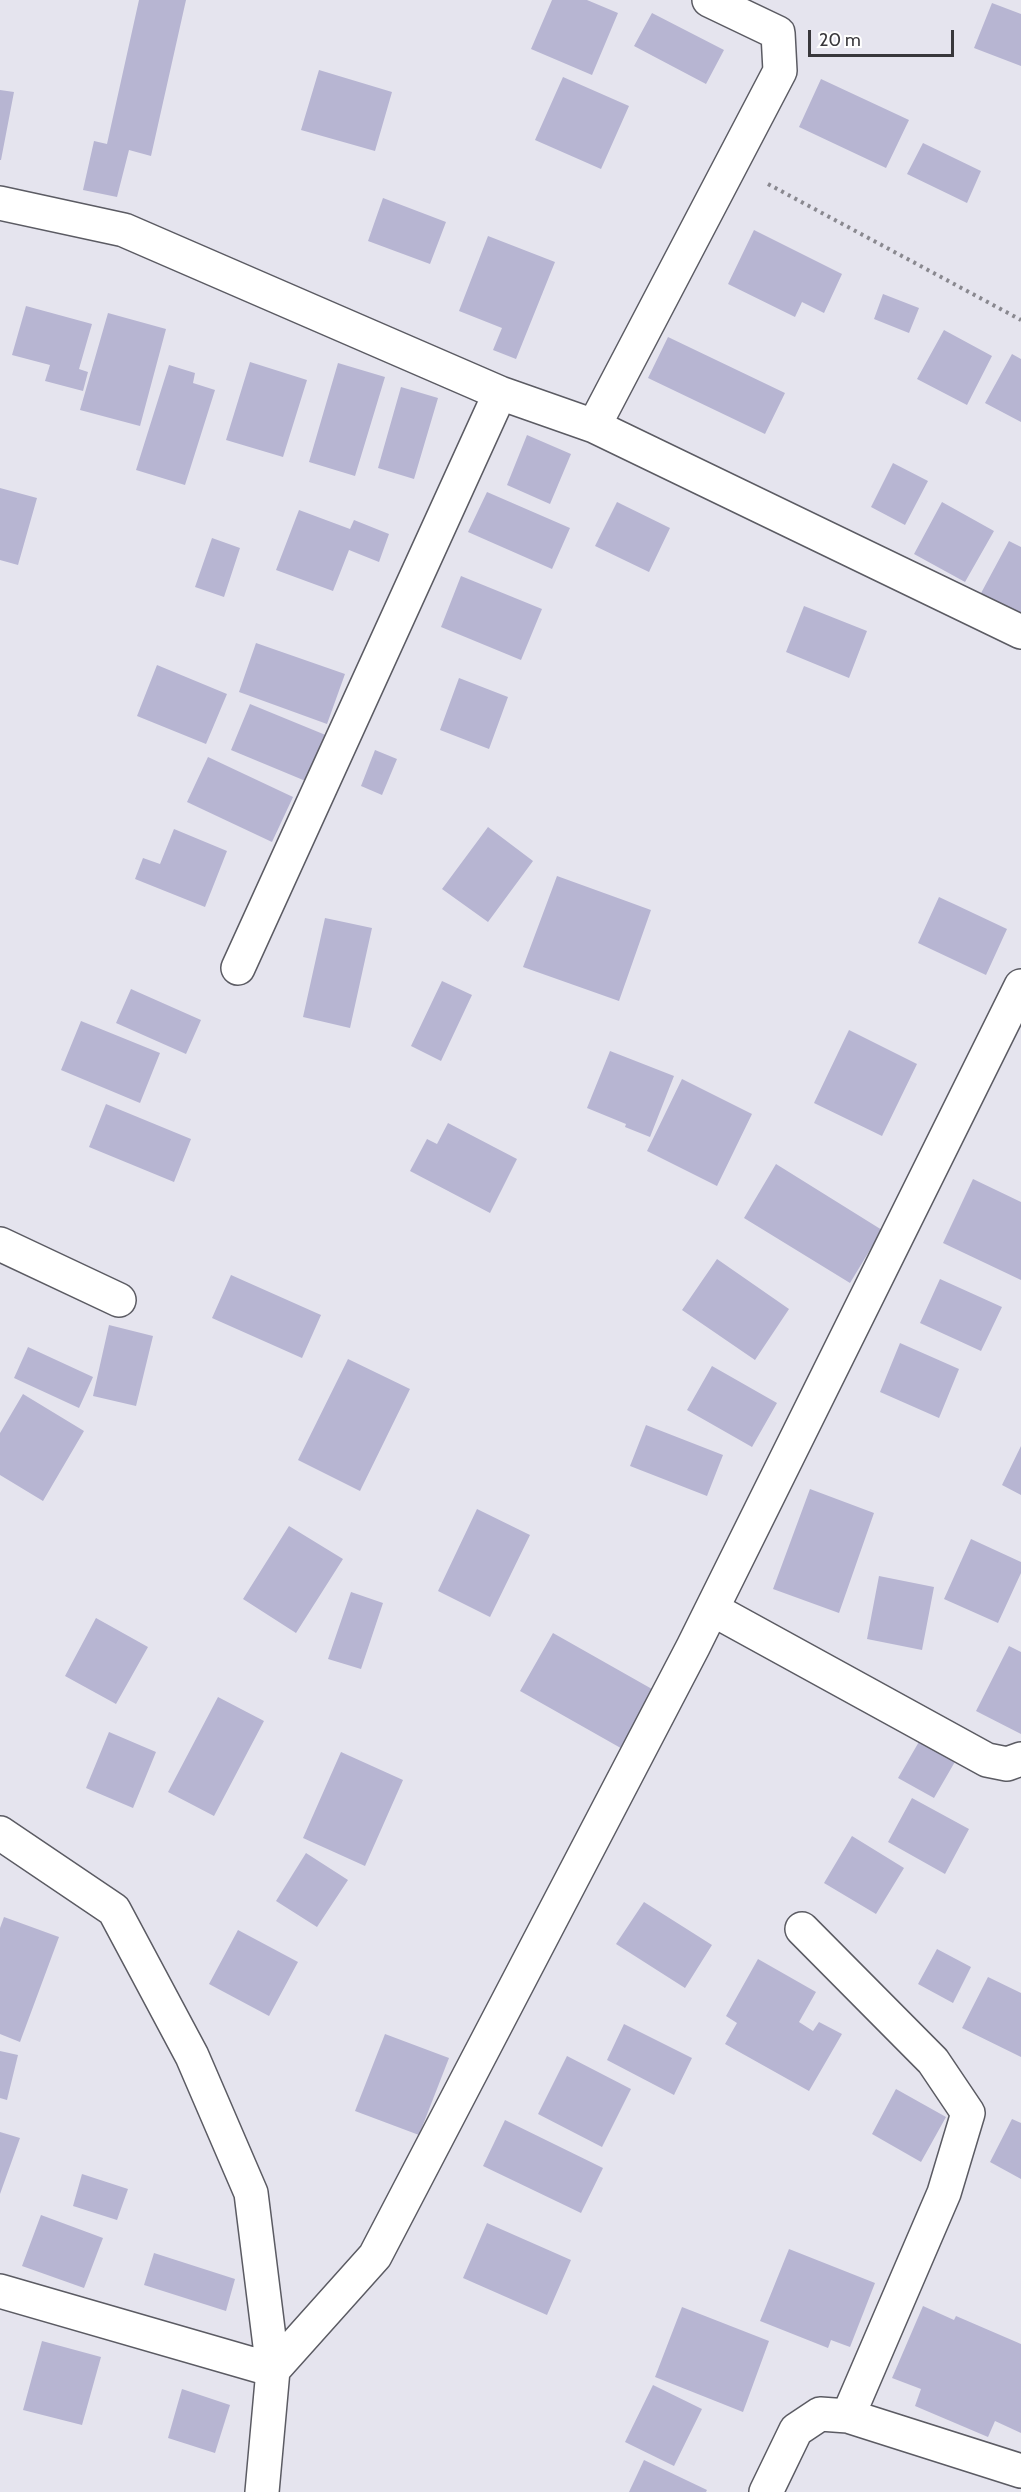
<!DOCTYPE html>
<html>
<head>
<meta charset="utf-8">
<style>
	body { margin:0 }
	#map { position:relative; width:1021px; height:2492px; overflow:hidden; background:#e5e4ee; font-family:Cabin,sans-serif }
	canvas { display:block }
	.scale { position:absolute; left:808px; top:30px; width:146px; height:27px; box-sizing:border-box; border:3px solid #38373b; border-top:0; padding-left:8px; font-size:18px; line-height:21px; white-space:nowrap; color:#38373b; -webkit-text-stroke:4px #fff; paint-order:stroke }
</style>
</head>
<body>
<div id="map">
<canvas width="1021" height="2492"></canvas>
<div class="scale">20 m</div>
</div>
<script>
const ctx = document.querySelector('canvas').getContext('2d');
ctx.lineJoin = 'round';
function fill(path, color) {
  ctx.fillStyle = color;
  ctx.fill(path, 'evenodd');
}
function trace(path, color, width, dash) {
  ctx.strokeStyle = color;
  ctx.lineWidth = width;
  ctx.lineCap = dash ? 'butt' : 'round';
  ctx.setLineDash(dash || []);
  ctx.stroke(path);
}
fill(new Path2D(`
	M 139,0 L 186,0 L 151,156 L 129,150 L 117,197 L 83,190 L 94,141 L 107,144 Z
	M 552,0 L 587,0 L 618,13 L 592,75 L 531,49 Z
	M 992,3 L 1021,14 L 1021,66 L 974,48 Z
	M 652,13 L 724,50 L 706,84 L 634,46 Z
	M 319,70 L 392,92 L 375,151 L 301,130 Z
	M 563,77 L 629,106 L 601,169 L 535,140 Z
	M 821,79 L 909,120 L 886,168 L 799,127 Z
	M 0,90 L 14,92 L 1,160 L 0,160 Z
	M 923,143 L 981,171 L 967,203 L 907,174 Z
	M 383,198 L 446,222 L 430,264 L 368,241 Z
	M 754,230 L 842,274 L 824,313 L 802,302 L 795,317 L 728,284 Z
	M 488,236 L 555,262 L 516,359 L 493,350 L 502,328 L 459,311 Z
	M 883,294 L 919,308 L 909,333 L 874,319 Z
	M 26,306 L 92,324 L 79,369 L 88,372 L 83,391 L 45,381 L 50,365 L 12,355 Z
	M 108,313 L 166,329 L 140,426 L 80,410 Z
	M 944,330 L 992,356 L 967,405 L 917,379 Z
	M 668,337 L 785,393 L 765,434 L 648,378 Z
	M 1012,354 L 1021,359 L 1021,422 L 985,403 Z
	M 250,362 L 307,380 L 283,457 L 226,440 Z
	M 338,363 L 385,377 L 355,476 L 309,462 Z
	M 169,365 L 195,373 L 193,383 L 215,390 L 185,485 L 136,470 Z
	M 401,387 L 438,398 L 414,479 L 378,468 Z
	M 527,435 L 571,454 L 550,504 L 507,485 Z
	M 893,463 L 928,481 L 905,525 L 871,507 Z
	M 0,488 L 37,498 L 18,565 L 0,560 Z
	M 487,492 L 570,528 L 552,569 L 468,532 Z
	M 617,502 L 670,528 L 649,572 L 595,546 Z
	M 942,502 L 994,531 L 965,582 L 914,554 Z
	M 299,510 L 350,529 L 354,520 L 389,534 L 379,562 L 349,550 L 333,591 L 276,570 Z
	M 212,538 L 240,548 L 224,597 L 195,587 Z
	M 1009,541 L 1021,547 L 1021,617 L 980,595 Z
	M 461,576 L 542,609 L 521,660 L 441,627 Z
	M 804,606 L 867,631 L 849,678 L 786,652 Z
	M 256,643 L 345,674 L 327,724 L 239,692 Z
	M 157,665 L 227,694 L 206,744 L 137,716 Z
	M 459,678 L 508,697 L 489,749 L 440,730 Z
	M 250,704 L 328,736 L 308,782 L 231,750 Z
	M 375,750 L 397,759 L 382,795 L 361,786 Z
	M 208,757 L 293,797 L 272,842 L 187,802 Z
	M 488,827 L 533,861 L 488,922 L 442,889 Z
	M 174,829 L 227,851 L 205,907 L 135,879 L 143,858 L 160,864 Z
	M 557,876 L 651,910 L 619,1001 L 523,967 Z
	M 939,897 L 1007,929 L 986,975 L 918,943 Z
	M 325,918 L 372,928 L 350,1028 L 303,1017 Z
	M 442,981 L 472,995 L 441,1061 L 411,1046 Z
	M 131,989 L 201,1020 L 186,1054 L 116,1023 Z
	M 81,1021 L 160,1053 L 140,1103 L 61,1070 Z
	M 849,1030 L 917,1064 L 882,1136 L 814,1103 Z
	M 610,1051 L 674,1076 L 650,1137 L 625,1127 L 626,1124 L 587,1108 Z
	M 682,1079 L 752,1114 L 717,1186 L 647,1151 Z
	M 106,1104 L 191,1139 L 174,1182 L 89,1147 Z
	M 448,1123 L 517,1159 L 490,1213 L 410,1171 L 427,1139 L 437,1144 Z
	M 776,1164 L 882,1230 L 850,1283 L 744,1218 Z
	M 973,1179 L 1021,1202 L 1021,1280 L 943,1243 Z
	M 717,1259 L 789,1309 L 755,1360 L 682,1310 Z
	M 231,1275 L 321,1315 L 302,1358 L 212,1318 Z
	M 940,1279 L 1002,1307 L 981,1351 L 920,1323 Z
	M 109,1325 L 153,1336 L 136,1406 L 93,1396 Z
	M 900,1343 L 959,1369 L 939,1418 L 880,1392 Z
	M 28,1347 L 93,1377 L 79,1408 L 14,1378 Z
	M 348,1359 L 410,1389 L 360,1491 L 298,1460 Z
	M 712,1366 L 777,1403 L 752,1447 L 687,1410 Z
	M 23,1394 L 84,1431 L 43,1501 L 0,1475 L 0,1433 Z
	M 646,1425 L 723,1455 L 707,1496 L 630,1466 Z
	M 1021,1446 L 1021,1495 L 1002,1485 Z
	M 810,1489 L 874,1513 L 839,1613 L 773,1589 Z
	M 477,1509 L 530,1535 L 490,1617 L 438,1591 Z
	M 289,1526 L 343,1559 L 296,1633 L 243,1599 Z
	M 971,1539 L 1021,1562 L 1021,1573 L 998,1623 L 944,1599 Z
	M 879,1576 L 934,1587 L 922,1650 L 867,1639 Z
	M 351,1592 L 383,1603 L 361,1669 L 328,1659 Z
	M 96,1618 L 148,1647 L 116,1704 L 65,1676 Z
	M 553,1633 L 659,1693 L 626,1751 L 520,1691 Z
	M 1009,1646 L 1021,1652 L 1021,1734 L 976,1711 Z
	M 218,1697 L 264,1721 L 214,1816 L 168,1792 Z
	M 109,1732 L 156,1752 L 133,1808 L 86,1788 Z
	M 920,1740 L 956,1760 L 934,1798 L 898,1778 Z
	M 341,1752 L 403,1780 L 365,1866 L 303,1838 Z
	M 912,1798 L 969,1829 L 945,1874 L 888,1842 Z
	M 852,1836 L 904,1868 L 876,1914 L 824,1883 Z
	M 306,1853 L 348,1880 L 317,1927 L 276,1901 Z
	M 644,1902 L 712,1945 L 685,1988 L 616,1944 Z
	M 4,1917 L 59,1937 L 20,2042 L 0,2034 L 0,1928 Z
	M 238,1930 L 298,1962 L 269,2016 L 209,1984 Z
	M 937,1949 L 971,1967 L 953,2003 L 918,1984 Z
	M 758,1959 L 816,1992 L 799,2022 L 813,2031 L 819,2022 L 842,2034 L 809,2091 L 725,2044 L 737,2023 L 726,2016 Z
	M 988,1977 L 1021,1993 L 1021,2057 L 962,2028 Z
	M 624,2024 L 692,2058 L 674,2095 L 607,2060 Z
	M 385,2034 L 449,2058 L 419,2135 L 355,2111 Z
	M 0,2051 L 18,2055 L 7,2100 L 0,2098 Z
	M 567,2056 L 631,2089 L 602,2147 L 538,2114 Z
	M 896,2089 L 946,2117 L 921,2162 L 872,2134 Z
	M 1012,2119 L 1021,2123 L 1021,2179 L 990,2162 Z
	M 505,2120 L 603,2168 L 581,2213 L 483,2166 Z
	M 0,2132 L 20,2138 L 0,2194 Z
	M 82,2174 L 128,2189 L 117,2220 L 73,2206 Z
	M 41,2215 L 103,2238 L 84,2288 L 22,2266 Z
	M 487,2223 L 571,2260 L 547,2315 L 463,2278 Z
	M 789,2249 L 875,2283 L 850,2347 L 831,2340 L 828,2348 L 760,2321 Z
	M 154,2253 L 235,2279 L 226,2311 L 144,2285 Z
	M 923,2306 L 954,2320 L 956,2316 L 1021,2344 L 1021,2433 L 995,2421 L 988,2437 L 915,2406 L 921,2389 L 892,2378 Z
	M 682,2307 L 769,2341 L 743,2412 L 655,2377 Z
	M 42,2341 L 101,2357 L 82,2425 L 23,2410 Z
	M 653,2385 L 702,2409 L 674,2466 L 625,2442 Z
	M 182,2389 L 230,2405 L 215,2453 L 168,2438 Z
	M 644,2460 L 707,2490 L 706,2492 L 629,2492 Z`), '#b7b5d2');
const minor = new Path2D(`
	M 0,203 L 124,230 L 500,393 L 594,426 L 1021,632
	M 594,426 L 780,71 L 778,33 L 709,0
	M 238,968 L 500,393
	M 0,1244 L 119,1300
	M 712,1609 L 987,1760 L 1007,1764 L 1021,1759
	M 0,1833 L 114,1910 L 192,2056 L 251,2193 L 273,2370 L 262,2492
	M 802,1929 L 933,2061 L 968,2113 L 944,2193 L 848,2416
	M 0,2291 L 273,2370 L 375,2256 L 693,1647 L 1021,986
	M 766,2492 L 796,2430 L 820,2414 L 848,2416 L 1021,2471`);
trace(minor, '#5b5b63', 36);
trace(new Path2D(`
	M 768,184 L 1021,320`), '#89888f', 4, [3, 4.5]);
trace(minor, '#fff', 33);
</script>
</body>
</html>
